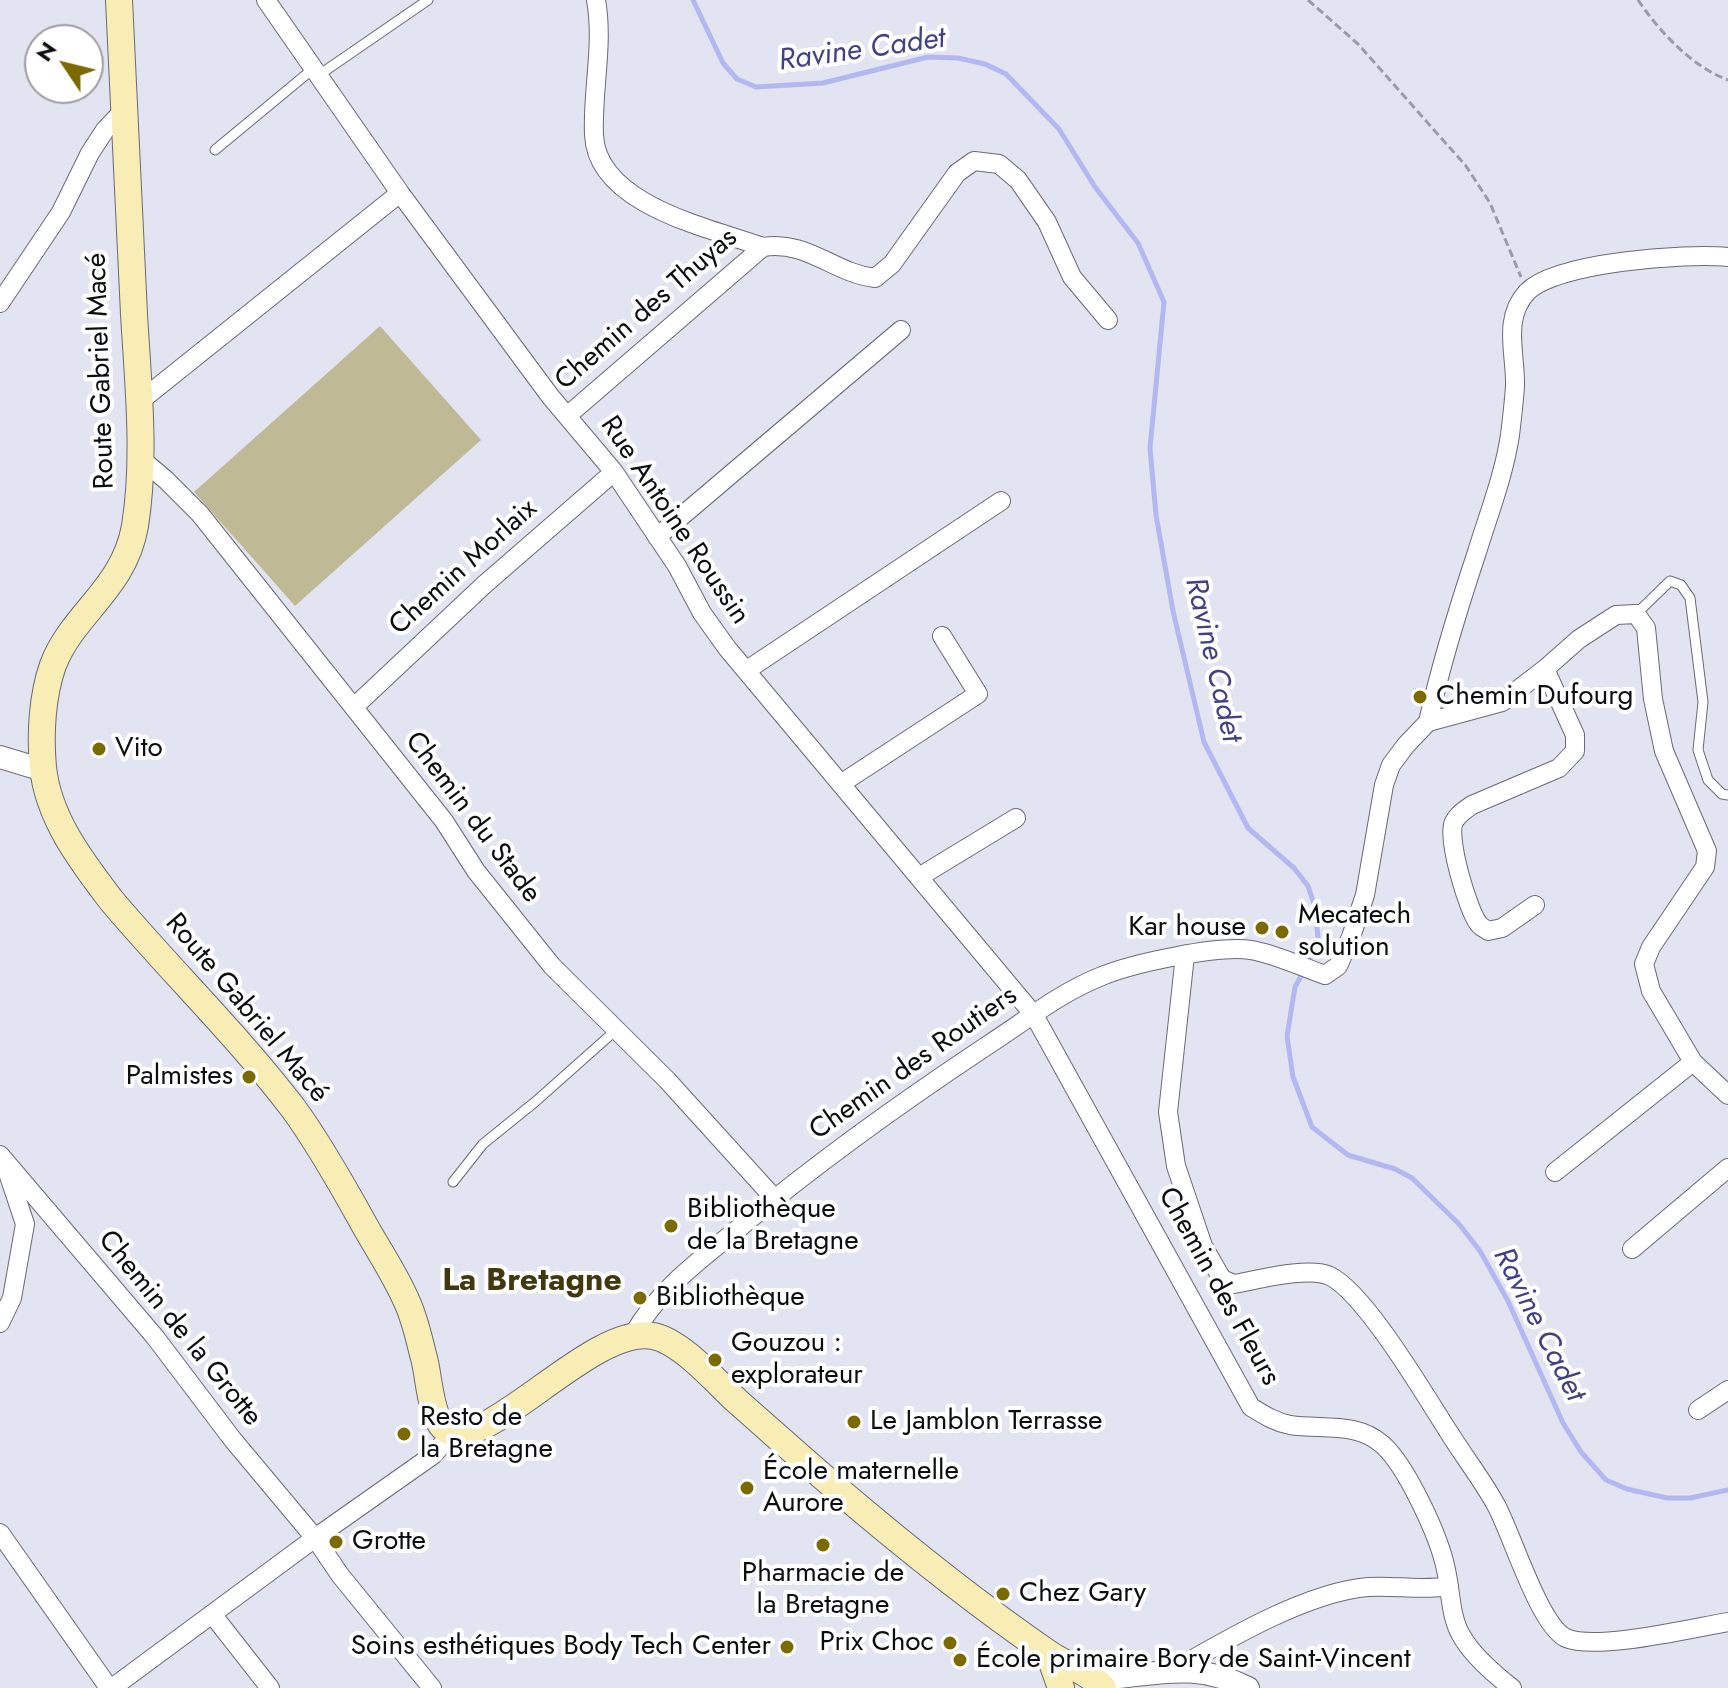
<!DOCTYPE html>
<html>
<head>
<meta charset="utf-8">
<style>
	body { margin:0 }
	#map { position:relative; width:1728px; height:1688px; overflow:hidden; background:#e2e4f1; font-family:Jost,sans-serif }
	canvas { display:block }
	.north { position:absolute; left:24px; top:24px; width:80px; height:80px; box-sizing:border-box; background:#fff; border:2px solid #9e9ea0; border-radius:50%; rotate:305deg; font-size:22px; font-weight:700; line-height:32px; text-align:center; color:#0c0d11 }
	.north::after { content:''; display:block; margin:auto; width:28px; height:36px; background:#7b6a00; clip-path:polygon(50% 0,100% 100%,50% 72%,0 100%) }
</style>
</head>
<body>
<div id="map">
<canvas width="1728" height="1688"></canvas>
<div class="north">N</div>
</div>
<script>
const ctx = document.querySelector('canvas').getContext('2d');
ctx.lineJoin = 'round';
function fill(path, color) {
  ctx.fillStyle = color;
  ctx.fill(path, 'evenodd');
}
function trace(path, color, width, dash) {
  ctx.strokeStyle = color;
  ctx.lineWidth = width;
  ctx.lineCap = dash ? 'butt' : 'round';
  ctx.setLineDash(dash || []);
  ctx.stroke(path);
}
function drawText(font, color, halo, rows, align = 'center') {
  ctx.font = font + ' Jost,sans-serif';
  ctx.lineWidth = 8;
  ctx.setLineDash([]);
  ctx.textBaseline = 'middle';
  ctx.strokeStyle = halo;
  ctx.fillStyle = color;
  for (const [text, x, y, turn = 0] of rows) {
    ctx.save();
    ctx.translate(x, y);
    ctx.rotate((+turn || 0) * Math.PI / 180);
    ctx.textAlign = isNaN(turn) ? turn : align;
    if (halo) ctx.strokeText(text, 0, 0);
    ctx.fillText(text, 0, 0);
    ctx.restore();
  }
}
fill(new Path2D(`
	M 380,326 L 481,440 L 295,606 L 194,492 Z`), '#c0b996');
trace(new Path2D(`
	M 693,0 L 723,63 L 737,79 L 756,87 L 823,83 L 928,57 L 958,58 L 985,64 L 1006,74 L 1059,129 L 1095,187 L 1138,243 L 1164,302 L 1150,448 L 1156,515 L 1173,611 L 1204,742 L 1248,828 L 1294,868 L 1308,886 L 1315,907 L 1318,938 L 1311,958 L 1295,987 L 1287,1036 L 1293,1077 L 1312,1127 L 1348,1155 L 1395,1169 L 1412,1178 L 1459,1224 L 1480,1251 L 1508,1301 L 1563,1423 L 1581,1452 L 1606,1480 L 1627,1489 L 1667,1498 L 1690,1498 L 1728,1490`), '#b3b9f0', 5);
const service = new Path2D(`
	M 319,75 L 428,0
	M 215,150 L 314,68
	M 1636,614 L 1670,581 L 1681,585 L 1690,598 L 1703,702 L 1698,750 L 1708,780 L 1722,794 L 1728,795
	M 453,1182 L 483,1144 L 535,1102 L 616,1030`);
const minor = new Path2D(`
	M 266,0 L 400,193 L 550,396 L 614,472 L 677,566 L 702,613 L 727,648 L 1034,1015 L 1251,1407 C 1264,1415 1275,1422 1290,1425 C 1322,1430 1356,1421 1383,1445 C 1407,1467 1440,1538 1446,1570 C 1451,1591 1450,1616 1461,1635 C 1472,1655 1494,1674 1512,1688
	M 763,247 C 808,240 833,273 875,278 L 892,264 L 957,173 L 974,161 L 999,164 L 1018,180 L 1047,222 L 1072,277 L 1108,320
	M 0,303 L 61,212 L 90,153 L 105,130 L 124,110
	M 139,402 L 400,193
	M 567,416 L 763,247 C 710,228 597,205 594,135 C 592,90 604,45 596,0
	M 140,458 L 166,480 L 200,514 L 444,821 L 476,871 L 552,966 L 667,1080 L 774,1198
	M 657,537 L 901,330
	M 747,670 L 1001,501
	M 354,707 L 485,584 L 614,472
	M 1428,722 C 1441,664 1458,609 1477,552 C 1489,513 1504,475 1510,435 C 1512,418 1514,402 1515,386 C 1516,354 1502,319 1527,292 C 1556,262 1686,253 1728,257
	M 842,783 L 978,694 L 942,636
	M 919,877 L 1016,818
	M 1535,905 L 1502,928 L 1488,931 C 1485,928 1480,927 1478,923 C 1468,910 1446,837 1454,822 C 1458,814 1465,810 1472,805 L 1559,768 L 1575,751 L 1575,735 L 1545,669
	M 1185,955 L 1168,1112 L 1176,1166 L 1203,1246 L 1222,1279 L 1234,1284 C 1257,1280 1309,1266 1330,1276 C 1366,1294 1426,1397 1450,1434 C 1465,1458 1483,1481 1496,1505 C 1512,1534 1539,1625 1566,1638 C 1597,1651 1692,1628 1728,1622
	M 0,1155 L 155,1337 L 233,1440 L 315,1538 L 340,1575 L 432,1688
	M 1555,1172 L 1693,1062
	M 1632,1249 L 1728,1168
	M 0,1323 L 12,1298 L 25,1224 L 8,1173
	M 633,1335 C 658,1290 700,1260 739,1228 C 818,1162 902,1102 988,1045 C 1025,1021 1061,992 1102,976 C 1134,963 1218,945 1251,950 C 1275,954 1302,967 1325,975 L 1338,966 L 1351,937 L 1365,895 L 1384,785 L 1391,765 L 1406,745 L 1428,722 L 1502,702 L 1545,669 L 1579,639 L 1616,615 L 1636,614 L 1646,628 L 1653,699 L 1664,751 L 1707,851 L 1705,867 L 1651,947 L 1644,964 L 1651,991 L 1693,1062 L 1728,1095
	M 1698,1410 L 1728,1390
	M 0,1533 L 109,1688
	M 212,1614 L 270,1688
	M 1174,1670 C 1226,1640 1307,1592 1368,1587 C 1395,1585 1421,1591 1449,1586
	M 112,1688 L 315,1538 L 433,1455 L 452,1433`);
const tertiary = new Path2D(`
	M 0,757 L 43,770
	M 1095,1679 C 1154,1676 1192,1659 1248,1688`);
const secondary = new Path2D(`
	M 119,0 C 124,105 129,210 134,314 C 138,384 146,457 135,526 C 124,589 73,613 53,665 C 42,696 40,735 43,767 C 48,818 82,862 111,900 C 170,970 238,1036 293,1108 C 318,1142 344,1188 365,1226 C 379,1251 396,1276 407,1302 C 415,1319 419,1339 424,1358 C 429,1376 430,1414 443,1427 C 480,1463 589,1324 653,1336 C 681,1341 716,1382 738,1402 C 771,1431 803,1460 836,1488 C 904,1546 975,1603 1048,1653 C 1065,1665 1090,1672 1103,1688
	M 1049,1654 L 1061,1688`);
trace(service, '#696a76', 11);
trace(minor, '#696a76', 20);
trace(tertiary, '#696a76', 24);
trace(secondary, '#696a76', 28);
trace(new Path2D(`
	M 1308,0 L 1358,44 L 1466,166 L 1490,203 L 1521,277
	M 1638,0 C 1659,31 1692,67 1728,80`), '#9b9ca6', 3, [8, 4]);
trace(service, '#fff', 9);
trace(minor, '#fff', 18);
trace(tertiary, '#fff', 22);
trace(secondary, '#f8eeb5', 26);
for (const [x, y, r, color] of [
	[1420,697,8,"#7b6a00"],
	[99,749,8,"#7b6a00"],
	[1262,928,8,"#7b6a00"],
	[1282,932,8,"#7b6a00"],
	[249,1077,8,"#7b6a00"],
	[671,1226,8,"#7b6a00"],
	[640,1298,8,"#7b6a00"],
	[715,1360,8,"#7b6a00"],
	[854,1422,8,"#7b6a00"],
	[404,1434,8,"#7b6a00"],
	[747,1488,8,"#7b6a00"],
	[336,1542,8,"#7b6a00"],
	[823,1545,8,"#7b6a00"],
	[1003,1594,8,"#7b6a00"],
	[950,1643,8,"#7b6a00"],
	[787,1647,8,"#7b6a00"],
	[960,1660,8,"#7b6a00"]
]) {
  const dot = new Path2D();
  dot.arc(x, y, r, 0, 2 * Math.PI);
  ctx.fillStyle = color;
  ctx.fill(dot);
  trace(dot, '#fff', 3);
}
drawText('28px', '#0c0d11', '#fff', [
	["Chemin des Thuyas",647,310,-41],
	["Route Gabriel Macé",102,371,-92],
	["Rue Antoine Roussin",674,521,56],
	["Chemin Morlaix",464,568,-42],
	["Chemin du Stade",472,818,53],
	["Route Gabriel Macé",246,1009,50],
	["Chemin des Routiers",914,1064,-35],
	["Chemin des Fleurs",1218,1287,61],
	["Chemin de la Grotte",179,1329,51]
]);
drawText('28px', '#0c0d11', '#fff', [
	["Chemin Dufourg",1436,697],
	["Vito",115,749],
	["Mecatech",1298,916],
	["solution",1298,948],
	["Kar house",1246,928,"right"],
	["Palmistes",233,1077,"right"],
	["Bibliothèque",687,1210],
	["de la Bretagne",687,1242],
	["Bibliothèque",656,1298],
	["Gouzou :",731,1344],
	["explorateur",731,1376],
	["Resto de",420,1418],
	["la Bretagne",420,1450],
	["Le Jamblon Terrasse",870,1422],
	["École maternelle",763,1472],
	["Aurore",763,1504],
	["Grotte",352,1542],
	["Pharmacie de",823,1574,"center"],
	["la Bretagne",823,1606,"center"],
	["Chez Gary",1019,1594],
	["Prix Choc",934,1643,"right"],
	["Soins esthétiques Body Tech Center",771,1647,"right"],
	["École primaire Bory de Saint-Vincent",976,1660]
], 'left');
drawText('italic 30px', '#404284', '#fff', [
	["Ravine Cadet",862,51,-8],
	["Ravine Cadet",1212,660,77],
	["Ravine Cadet",1538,1325,63]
]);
drawText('bold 32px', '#41380e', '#fff', [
	["La Bretagne",532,1282]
]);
</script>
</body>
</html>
